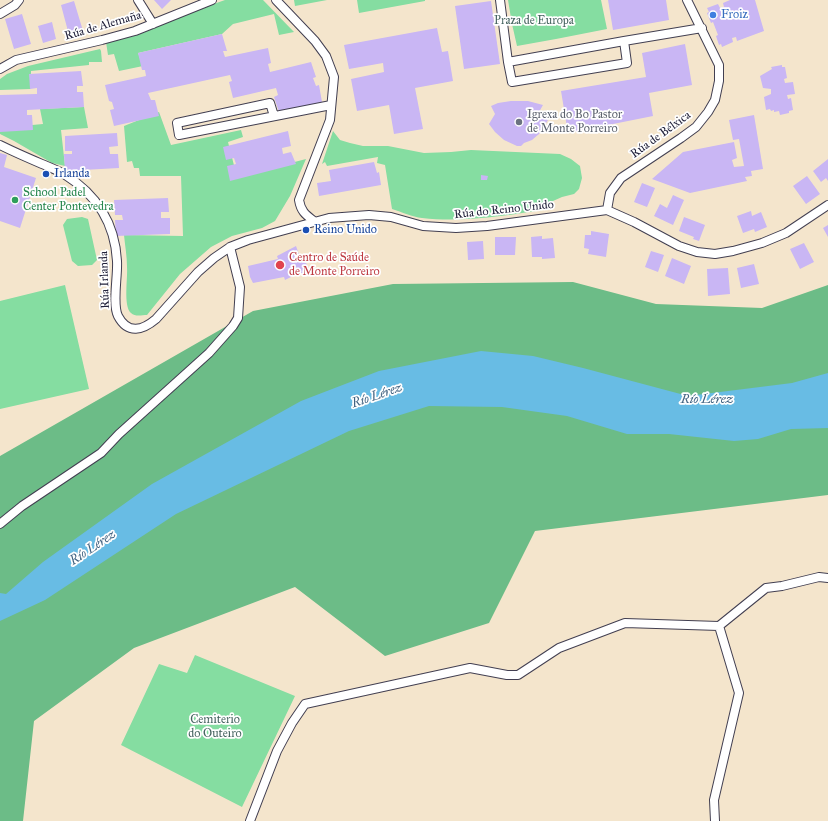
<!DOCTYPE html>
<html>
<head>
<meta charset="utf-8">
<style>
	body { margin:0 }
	canvas { display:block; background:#f4e5cc }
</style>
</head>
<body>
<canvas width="828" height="821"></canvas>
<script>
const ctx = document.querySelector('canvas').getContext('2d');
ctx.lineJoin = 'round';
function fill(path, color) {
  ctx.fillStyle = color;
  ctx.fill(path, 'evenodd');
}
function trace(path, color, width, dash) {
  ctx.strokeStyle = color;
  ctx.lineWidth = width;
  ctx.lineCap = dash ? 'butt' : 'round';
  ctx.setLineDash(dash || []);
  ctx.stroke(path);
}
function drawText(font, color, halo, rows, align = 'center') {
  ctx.font = font + ' "IM FELL Great Primer",serif';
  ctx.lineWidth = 3.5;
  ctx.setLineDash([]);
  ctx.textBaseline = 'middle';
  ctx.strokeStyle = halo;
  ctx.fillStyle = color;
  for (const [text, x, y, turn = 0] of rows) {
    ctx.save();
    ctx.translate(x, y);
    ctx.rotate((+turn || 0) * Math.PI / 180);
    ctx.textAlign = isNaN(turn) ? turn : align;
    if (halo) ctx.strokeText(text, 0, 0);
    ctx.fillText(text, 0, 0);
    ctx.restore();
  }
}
fill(new Path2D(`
	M 225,0 L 263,0 L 294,32 L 279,35 L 274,14 L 233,24 L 222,34 L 138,53 L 143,66 L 119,71 L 114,54 L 108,55 L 106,42 Z
	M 294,0 L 327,0 L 295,6 Z
	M 357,0 L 425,0 L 425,1 L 359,13 Z
	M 508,0 L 601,0 L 607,29 L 556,39 L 517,46 L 512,24 Z
	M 100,49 L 101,51 L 102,62 L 89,62 L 89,65 L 31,71 L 31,89 L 0,90 L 0,79 L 7,74 L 28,66 Z
	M 84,107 L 88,128 L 61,130 L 65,166 L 52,163 L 14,141 L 0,134 L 0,128 L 43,124 L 40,109 Z
	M 159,112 L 171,145 L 241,130 L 243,137 L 228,142 L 237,177 L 306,159 L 290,196 L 275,221 L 262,228 L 232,236 L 211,247 L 180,274 L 147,315 C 142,315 135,317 131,313 C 123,306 128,277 127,267 C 127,256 125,246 124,235 L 183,236 L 181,176 L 140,176 L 139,168 L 134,168 L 132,161 L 127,162 L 124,126 Z
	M 333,131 L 340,140 L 350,143 L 363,146 L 388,146 L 424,153 L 451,152 L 471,150 L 560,154 L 571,159 L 580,166 L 582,178 L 579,189 L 574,194 L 562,197 L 553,201 L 550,209 C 508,215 464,223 422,218 C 412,217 402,212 392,209 L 385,165 L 377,163 L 378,157 L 327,166 L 325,162 L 322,164 Z
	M 82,217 L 88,219 L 97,260 L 92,265 L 78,266 L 72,261 L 63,225 L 67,219 Z
	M 65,285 L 89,389 L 0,409 L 0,301 Z
	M 195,655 L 295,696 L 242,807 L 121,745 L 159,664 L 187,673 Z`), '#85dda1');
fill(new Path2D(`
	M 573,282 L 656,304 L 762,308 L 828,285 L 828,495 L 535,531 L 489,623 L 385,656 L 295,587 L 134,648 L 34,721 L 23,821 L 0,821 L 0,456 L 253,311 L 393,284 Z`), '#6cbc87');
fill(new Path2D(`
	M 481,351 L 533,356 L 583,368 L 688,396 L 792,383 L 828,373 L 828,428 L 791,429 L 758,439 L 734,441 L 669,434 L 627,434 L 567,416 L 502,407 L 429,406 L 349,431 L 176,514 L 45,600 L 0,621 L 0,593 L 6,594 L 43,562 L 152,484 L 301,401 L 379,371 Z`), '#68bce4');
fill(new Path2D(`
	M 154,0 L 171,0 L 162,9 Z
	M 608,0 L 666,0 L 669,20 L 613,30 Z
	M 730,0 L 755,0 L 764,31 L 737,41 L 736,37 L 732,38 L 733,42 L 722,47 L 721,44 L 719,45 L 716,36 L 718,35 L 713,22 L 711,23 L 707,13 L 709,12 L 707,8 L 718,4 L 720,8 L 724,7 L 723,3 Z
	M 74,1 L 83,31 L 69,35 L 61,5 Z
	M 491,1 L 500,64 L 464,69 L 455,6 Z
	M 22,14 L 31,44 L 14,49 L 5,19 Z
	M 52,22 L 56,39 L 43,43 L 38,26 Z
	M 437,28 L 442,52 L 448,51 L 453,81 L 415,88 L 423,129 L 394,134 L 389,105 L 357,111 L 351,79 L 384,72 L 383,63 L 349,69 L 344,45 Z
	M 222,34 L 227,51 L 223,51 L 225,57 L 268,48 L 271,63 L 268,64 L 270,72 L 311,62 L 316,77 L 313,78 L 316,86 L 319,85 L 322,102 L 279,112 L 274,97 L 278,95 L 276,88 L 233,98 L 229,82 L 232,81 L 230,75 L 148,93 L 151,100 L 155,100 L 159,116 L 114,126 L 110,110 L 114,109 L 112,102 L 109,101 L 105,85 L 146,76 L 145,70 L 142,70 L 138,53 Z
	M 685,44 L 692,85 L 649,93 L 653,116 L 568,133 L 561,91 L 646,77 L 642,53 Z
	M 782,65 L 782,67 L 785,67 L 787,78 L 784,79 L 785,83 L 793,82 L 795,94 L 787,95 L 788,99 L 791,98 L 793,110 L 789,111 L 789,113 L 780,115 L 779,111 L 774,112 L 774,110 L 771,111 L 770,109 L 766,110 L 764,97 L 771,94 L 771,89 L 763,88 L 760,76 L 772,69 L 771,67 Z
	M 81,71 L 83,86 L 77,86 L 77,92 L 83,92 L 84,107 L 27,110 L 27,115 L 32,115 L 33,130 L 0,132 L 0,95 L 37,94 L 37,88 L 30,89 L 29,74 Z
	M 511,101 L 528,101 L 543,105 L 539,112 L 548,120 L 539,134 L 532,140 L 524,143 L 521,146 L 517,146 L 504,140 L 495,132 L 489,124 L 495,114 L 491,106 L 498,103 Z
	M 754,115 L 763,169 L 751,171 L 752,176 L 745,177 L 747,181 L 690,193 L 652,179 L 683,152 L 734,142 L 737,158 L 732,160 L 734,167 L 744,166 L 739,139 L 733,140 L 729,120 Z
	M 288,131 L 291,146 L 282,148 L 283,154 L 291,152 L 296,164 L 230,181 L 227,166 L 236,164 L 234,158 L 226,160 L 223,147 Z
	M 117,133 L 118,146 L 109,147 L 110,154 L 118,154 L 119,168 L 65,171 L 64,154 L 72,154 L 72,151 L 65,151 L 65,136 Z
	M 0,153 L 7,155 L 4,167 L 36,178 L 20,228 L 0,221 Z
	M 828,159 L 828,181 L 826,178 L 821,182 L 813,171 Z
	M 374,162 L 377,173 L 379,172 L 381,185 L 319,196 L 317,183 L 331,181 L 329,170 Z
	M 481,175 L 488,176 L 487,180 L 481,180 Z
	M 807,176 L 820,194 L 806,204 L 793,186 Z
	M 642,183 L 655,188 L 647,207 L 634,202 Z
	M 673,195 L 684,200 L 673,225 L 654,216 L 660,204 L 667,208 Z
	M 168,198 L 169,212 L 161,212 L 161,218 L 170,218 L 170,234 L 116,236 L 115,220 L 123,220 L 122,215 L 115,215 L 114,200 Z
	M 751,211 L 752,216 L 761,212 L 767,227 L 755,232 L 754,229 L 743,233 L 737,216 Z
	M 684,217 L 705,225 L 699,241 L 693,239 L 694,237 L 679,231 Z
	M 828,225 L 828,237 L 823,228 Z
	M 591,231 L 609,234 L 606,257 L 588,254 L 589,249 L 584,248 L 585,235 L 591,235 Z
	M 542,236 L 542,239 L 553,238 L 555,258 L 542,259 L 542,257 L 532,257 L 531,237 Z
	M 495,237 L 516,237 L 515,255 L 495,255 Z
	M 483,241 L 484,259 L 468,260 L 467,242 Z
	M 804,243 L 814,262 L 800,269 L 790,249 Z
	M 296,246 L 301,260 L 307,264 L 309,271 L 295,275 L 285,280 L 284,277 L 253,283 L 250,277 L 248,266 L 278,259 L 277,256 Z
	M 651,251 L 664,255 L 658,272 L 645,267 Z
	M 672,258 L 691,266 L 684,284 L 665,276 Z
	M 754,264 L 759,284 L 741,288 L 737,268 Z
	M 728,268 L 730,294 L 708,296 L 707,269 Z`), '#c9b6f4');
const street = new Path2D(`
	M 138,0 L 153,24
	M 276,0 L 315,41 L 326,56 L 334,77 L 330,120 L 299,200 C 301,212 306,215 315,222
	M 500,0 L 508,62 L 512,82 L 627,63 L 624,41 L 508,62
	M 0,14 L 15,5 L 19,0
	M 624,41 L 702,28
	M 0,69 L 16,60 L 102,40 L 135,31 L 212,0
	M 274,116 L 270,103 L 177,123 L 179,135 L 331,105
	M 0,145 C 14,152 28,158 42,164 C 49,167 57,170 64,174 C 96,194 115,223 117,261 C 118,276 112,304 118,316 C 128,335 143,330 156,319 L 198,272 L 214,258 L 230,247 L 248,240 L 329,218 L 369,215 L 391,217 L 423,226 L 456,228 L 487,226 L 607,210 L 634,222 L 679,246 L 697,252 L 715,254 L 733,251 L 762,243 L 786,233 L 828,205
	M 607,210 L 610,193 L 621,178 L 681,138 L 696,127 L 708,112 L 715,100 L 719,81 L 719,65 L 687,0
	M 0,524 L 22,506 L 101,453 L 119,434 L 209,353 L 233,326 L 238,318 L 240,287 L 230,247
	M 250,821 L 277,751 L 292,723 L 305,704 L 470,668 L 507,675 L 518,675 L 559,648 L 625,623 L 719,626 L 766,588 L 782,586 L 819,577 L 828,578
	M 715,821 L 714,800 L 739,693 L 719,626`);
trace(street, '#423f51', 10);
trace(street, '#fff', 8);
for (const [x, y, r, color] of [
	[713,15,4,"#3f7fe0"],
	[519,122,4,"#6b7280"],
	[46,174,4,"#1a4fb4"],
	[15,200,4,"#2e9e5b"],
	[306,230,4,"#1a4fb4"],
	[280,265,5,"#e0444e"]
]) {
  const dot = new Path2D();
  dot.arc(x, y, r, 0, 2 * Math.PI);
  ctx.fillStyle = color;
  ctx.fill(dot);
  trace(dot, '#fff', 1.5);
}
drawText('12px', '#366cbe', '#fff', [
	["Froiz",721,15]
], 'left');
drawText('12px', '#45635f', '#fff', [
	["Praza de Europa",534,21],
	["Cemiterio",215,720],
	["do Outeiro",215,734]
]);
drawText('12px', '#22223b', '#fff', [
	["Rúa de Alemaña",103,26,-16],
	["Rúa de Bélxica",661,135,-36],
	["Rúa do Reino Unido",504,210,-6],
	["Rúa Irlanda",105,280,-92]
]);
drawText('12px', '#5b616d', '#fff', [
	["Igrexa do Bo Pastor",527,115],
	["de Monte Porreiro",527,129]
], 'left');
drawText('12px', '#164399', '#fff', [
	["Irlanda",54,174],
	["Reino Unido",314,230]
], 'left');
drawText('12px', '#27864d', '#fff', [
	["School Padel",23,193],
	["Center Pontevedra",23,207]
], 'left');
drawText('12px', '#be3a42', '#fff', [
	["Centro de Saúde",289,258],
	["de Monte Porreiro",289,272]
], 'left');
drawText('italic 13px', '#3e607f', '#fff', [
	["Río Lérez",377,396,-19],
	["Río Lérez",707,400],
	["Río Lérez",93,548,-34]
]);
</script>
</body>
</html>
